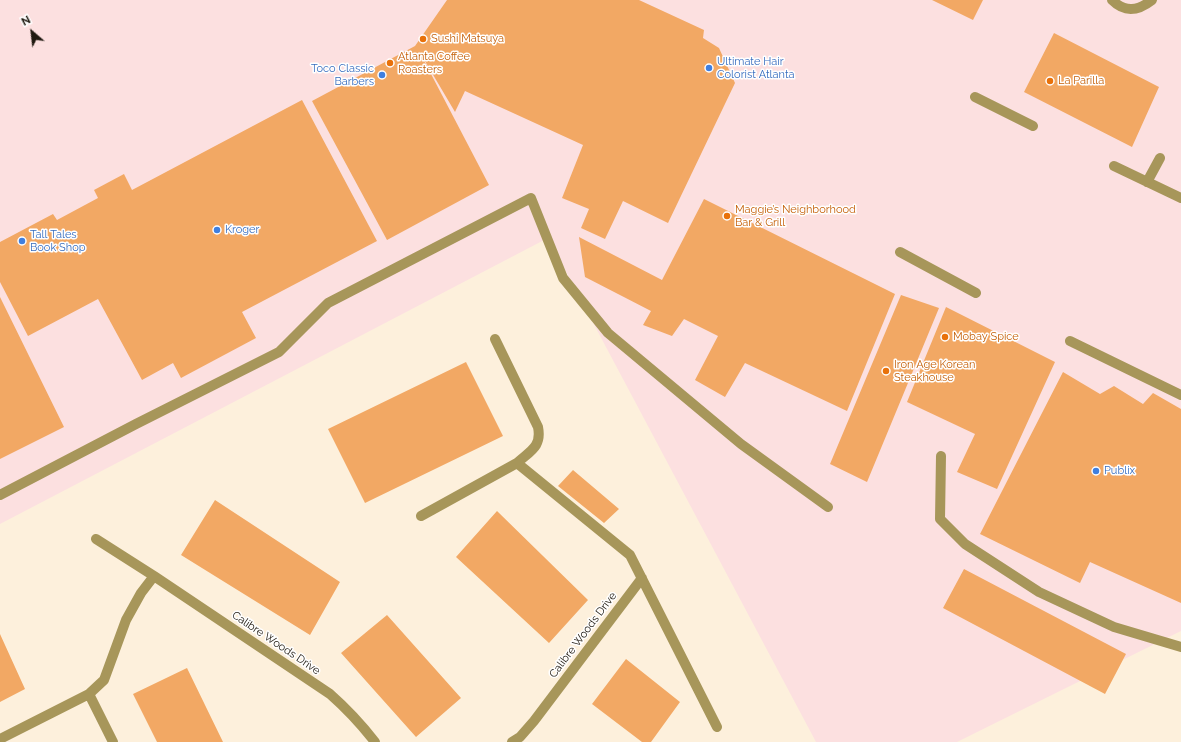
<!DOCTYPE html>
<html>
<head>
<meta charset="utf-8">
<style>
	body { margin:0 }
	#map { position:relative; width:1181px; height:742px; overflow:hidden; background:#fdf0dc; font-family:Raleway,sans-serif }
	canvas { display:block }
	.north { position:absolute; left:12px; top:12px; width:40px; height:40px; -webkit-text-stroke:3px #fff; paint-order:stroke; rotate:332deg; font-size:11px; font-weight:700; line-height:16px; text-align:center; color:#1f1910 }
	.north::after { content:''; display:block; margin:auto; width:14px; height:18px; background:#1f1910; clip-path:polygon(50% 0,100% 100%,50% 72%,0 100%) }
</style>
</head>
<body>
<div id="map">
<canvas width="1181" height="742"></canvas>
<div class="north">N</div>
</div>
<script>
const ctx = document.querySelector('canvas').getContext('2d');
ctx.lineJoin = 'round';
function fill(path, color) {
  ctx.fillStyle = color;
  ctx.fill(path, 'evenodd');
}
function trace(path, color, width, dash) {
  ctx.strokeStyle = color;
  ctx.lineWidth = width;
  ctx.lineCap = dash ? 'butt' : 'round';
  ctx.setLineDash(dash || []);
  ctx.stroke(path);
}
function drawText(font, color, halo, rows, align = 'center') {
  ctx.font = font + ' Raleway,sans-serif';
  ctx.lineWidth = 3;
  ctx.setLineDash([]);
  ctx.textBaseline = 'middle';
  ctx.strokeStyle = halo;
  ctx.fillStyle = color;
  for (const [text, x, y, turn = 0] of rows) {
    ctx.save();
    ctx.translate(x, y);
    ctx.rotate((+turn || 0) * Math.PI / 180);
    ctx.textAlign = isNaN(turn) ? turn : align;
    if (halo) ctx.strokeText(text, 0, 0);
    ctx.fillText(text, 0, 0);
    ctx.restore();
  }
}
fill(new Path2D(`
	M 0,0 L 1181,0 L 1181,631 L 957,742 L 816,742 L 548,238 L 0,524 Z`), '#fce0e0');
fill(new Path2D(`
	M 447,0 L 639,0 L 704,30 L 703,38 L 719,48 L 735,83 L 668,223 L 623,201 L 605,239 L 581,228 L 589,209 L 562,198 L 583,145 L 465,91 L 455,112 L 419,51 L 489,185 L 387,240 L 312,101 L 415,46 Z
	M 932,0 L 983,0 L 973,20 Z
	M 1054,33 L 1159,87 L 1132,147 L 1024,92 Z
	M 302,100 L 377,241 L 242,312 L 256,338 L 181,378 L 173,363 L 142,380 L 98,299 L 28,336 L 0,282 L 0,242 L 53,214 L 57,220 L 98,198 L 94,190 L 124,174 L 132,190 Z
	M 704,199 L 895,294 L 847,411 L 745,363 L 725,397 L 695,380 L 718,336 L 684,319 L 672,336 L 643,325 L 651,311 L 585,277 L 579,237 L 662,280 Z
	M 901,295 L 939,308 L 867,482 L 830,464 Z
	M 0,297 L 64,427 L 0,459 Z
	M 946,307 L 1055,362 L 997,489 L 957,472 L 975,434 L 907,402 Z
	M 466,362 L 503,436 L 365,503 L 328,429 Z
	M 1063,372 L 1100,394 L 1114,386 L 1143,404 L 1153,393 L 1181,409 L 1181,603 L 1090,562 L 1080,583 L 980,534 Z
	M 573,470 L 619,509 L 604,523 L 558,486 Z
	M 215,500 L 340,582 L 310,635 L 181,555 Z
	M 497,511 L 588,600 L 549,643 L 456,557 Z
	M 964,569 L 1126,654 L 1105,694 L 943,608 Z
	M 387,615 L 461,698 L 416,737 L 341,653 Z
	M 0,634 L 25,689 L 0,702 Z
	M 626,659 L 680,702 L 651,742 L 642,742 L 592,704 Z
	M 187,668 L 223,742 L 157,742 L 133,694 Z`), '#f2a864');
trace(new Path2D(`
	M 1112,0 C 1125,13 1138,11 1152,0
	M 975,97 L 1033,126
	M 1114,166 L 1181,198
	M 1147,182 L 1160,158
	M 900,252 L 976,293
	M 1070,341 L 1181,395
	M 941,456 L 940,519 L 965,544 L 1039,592 L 1114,627 L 1181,647
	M 0,495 L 136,424 L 279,352 L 328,303 L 531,198 L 563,278 L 608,333 L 741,444 L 828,507`), '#a7965a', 10);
trace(new Path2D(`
	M 495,339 L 538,427 C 542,447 530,451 517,463 L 630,555 L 717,727
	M 421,516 L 517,463
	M 96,539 L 154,576
	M 89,694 L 113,742
	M 0,739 L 89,694 L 104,680 L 126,620 L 141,593 L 154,576 L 330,694 C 347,709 361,724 375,742
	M 512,742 L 520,737 L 534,721 L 642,578`), '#a7965a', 10);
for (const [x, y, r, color] of [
	[423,39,4,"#e8710a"],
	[390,63,4,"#e8710a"],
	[709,68,4,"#3f7fe0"],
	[382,75,4,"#3f7fe0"],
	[1050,81,4,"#e8710a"],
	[727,216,4,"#e8710a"],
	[217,230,4,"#3f7fe0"],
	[22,241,4,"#3f7fe0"],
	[945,337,4,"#e8710a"],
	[886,371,4,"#e8710a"],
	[1096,471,4,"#3f7fe0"]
]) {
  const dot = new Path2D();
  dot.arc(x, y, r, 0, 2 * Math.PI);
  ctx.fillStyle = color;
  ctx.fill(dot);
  trace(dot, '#fff', 1.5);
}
drawText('11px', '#c56008', '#fff', [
	["Sushi Matsuya",431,39],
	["Atlanta Coffee",398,57],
	["Roasters",398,70],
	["La Parilla",1058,81],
	["Maggie’s Neighborhood",735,210],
	["Bar & Grill",735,223],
	["Mobay Spice",953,337],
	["Iron Age Korean",894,365],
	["Steakhouse",894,378]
], 'left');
drawText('11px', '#366cbe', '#fff', [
	["Ultimate Hair",717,62],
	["Colorist Atlanta",717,75],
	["Toco Classic",374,69,"right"],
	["Barbers",374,82,"right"],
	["Kroger",225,230],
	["Tall Tales",30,235],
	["Book Shop",30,248],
	["Publix",1104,471]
], 'left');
drawText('11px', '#1f1910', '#fff', [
	["Calibre Woods Drive",583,635,-53],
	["Calibre Woods Drive",276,643,34]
]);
</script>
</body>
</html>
